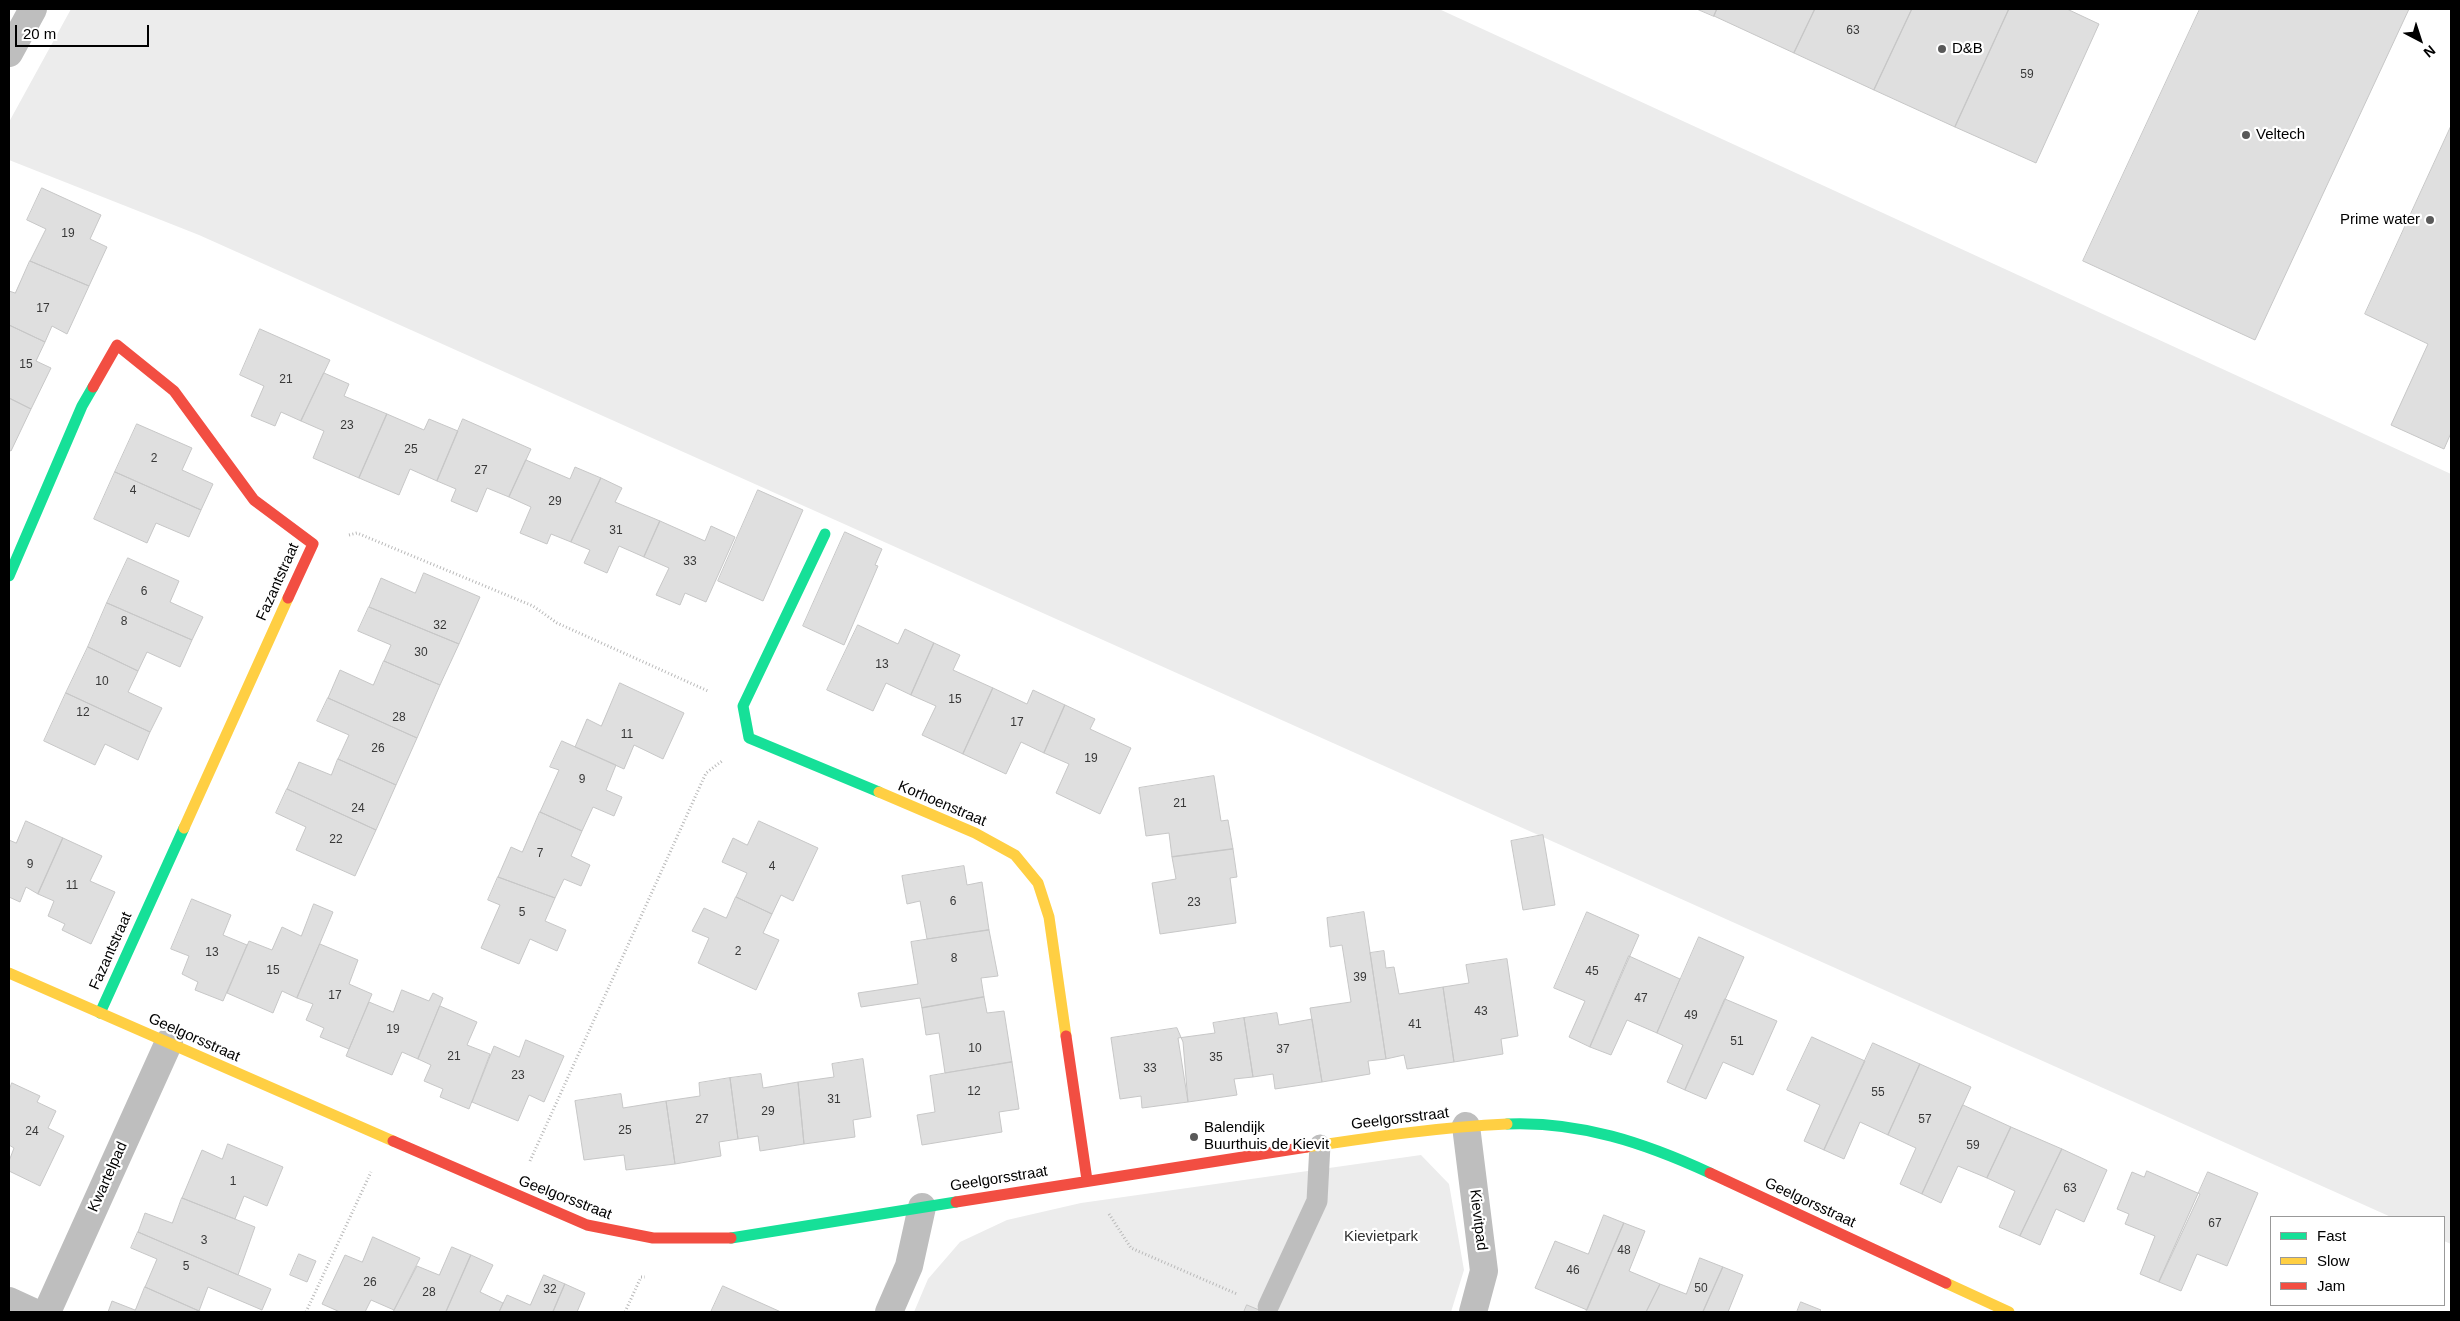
<!DOCTYPE html>
<html>
<head>
<meta charset="utf-8">
<style>
	body { margin:0 }
	#map { position:relative; width:2460px; height:1321px; overflow:hidden; background:#fff; font-family:Arial,sans-serif }
	canvas { display:block }
	.frame { position:absolute; inset:0; border:10px solid #000; pointer-events:none }
	.legend { position:absolute; left:2270px; top:1216px; width:175px; height:90px; box-sizing:border-box; background:#fff; border:1px solid #999; margin:0; padding:6px 9px; list-style:none; font-size:15px; color:#000 }
	.legend li { display:flex; align-items:center; gap:10px; height:25px }
	.legend b { width:25px; border:1px solid #999 }
	.north { position:absolute; left:2395px; top:15px; width:50px; height:50px; -webkit-text-stroke:4px #fff; paint-order:stroke; rotate:140deg; font-size:14px; font-weight:700; line-height:20px; text-align:center; color:#000 }
	.north::after { content:''; display:block; margin:auto; width:18px; height:22px; background:#000; clip-path:polygon(50% 0,100% 100%,50% 72%,0 100%) }
	.scale { position:absolute; left:15px; top:25px; width:134px; height:22px; box-sizing:border-box; border:2px solid #000; border-top:0; padding-left:6px; font-size:15px; line-height:18px; white-space:nowrap; color:#000; -webkit-text-stroke:4px #fff; paint-order:stroke }
</style>
</head>
<body>
<div id="map">
<canvas width="2460" height="1321"></canvas>
<div class="frame"></div>
<ul class="legend">
<li><b style="height:6px;background:#16e098"></b>Fast</li>
<li><b style="height:6px;background:#ffcf43"></b>Slow</li>
<li><b style="height:6px;background:#f24e42"></b>Jam</li>
</ul>
<div class="north">N</div>
<div class="scale">20 m</div>
</div>
<script>
const ctx = document.querySelector('canvas').getContext('2d');
ctx.lineJoin = 'round';
function fill(path, color) {
  ctx.fillStyle = color;
  ctx.fill(path, 'evenodd');
}
function trace(path, color, width, dash) {
  ctx.strokeStyle = color;
  ctx.lineWidth = width;
  ctx.lineCap = dash ? 'butt' : 'round';
  ctx.setLineDash(dash || []);
  ctx.stroke(path);
}
function drawText(font, color, halo, rows, align = 'center') {
  ctx.font = font + ' Arial,sans-serif';
  ctx.lineWidth = 4.5;
  ctx.setLineDash([]);
  ctx.textBaseline = 'middle';
  ctx.strokeStyle = halo;
  ctx.fillStyle = color;
  for (const [text, x, y, turn = 0] of rows) {
    ctx.save();
    ctx.translate(x, y);
    ctx.rotate((+turn || 0) * Math.PI / 180);
    ctx.textAlign = isNaN(turn) ? turn : align;
    if (halo) ctx.strokeText(text, 0, 0);
    ctx.fillText(text, 0, 0);
    ctx.restore();
  }
}
fill(new Path2D(`
	M 71,9 L 1439,9 L 2451,474 L 2451,1244 L 2444,1241 L 2444,1217 L 2391,1217 L 199,235 L 9,160 L 9,122 Z
	M 1421,1155 L 1449,1184 L 1464,1270 L 1451,1312 L 914,1312 L 928,1279 L 960,1242 L 1007,1220 L 1081,1203 Z`), '#ececec');
const building = new Path2D(`
	M 1697,9 L 1717,9 L 1714,16 Z
	M 1717,9 L 1815,9 L 1794,53 L 1714,16 Z
	M 1815,9 L 1912,9 L 1874,90 L 1794,53 Z
	M 1912,9 L 2009,9 L 1955,127 L 1874,90 Z
	M 2009,9 L 2067,9 L 2099,24 L 2036,163 L 1955,127 Z
	M 2200,9 L 2409,9 L 2255,340 L 2083,261 Z
	M 2451,126 L 2451,433 L 2444,449 L 2391,425 L 2428,344 L 2365,314 Z
	M 42,188 L 101,215 L 90,239 L 107,247 L 89,286 L 30,261 L 46,229 L 27,220 Z
	M 30,261 L 89,286 L 67,334 L 52,326 L 45,342 L 9,325 L 9,291 L 15,293 Z
	M 9,325 L 45,342 L 36,361 L 51,368 L 31,409 L 9,398 Z
	M 260,329 L 330,360 L 301,421 L 281,412 L 275,426 L 251,416 L 264,386 L 240,375 Z
	M 324,373 L 349,384 L 344,396 L 387,414 L 359,478 L 313,458 L 324,431 L 301,421 Z
	M 9,398 L 31,409 L 11,451 L 9,450 Z
	M 387,414 L 424,430 L 429,419 L 458,431 L 437,481 L 410,469 L 399,495 L 359,478 Z
	M 463,419 L 531,449 L 509,497 L 487,488 L 477,512 L 451,501 L 456,489 L 437,481 Z
	M 137,424 L 192,448 L 182,470 L 213,484 L 201,510 L 115,472 Z
	M 526,460 L 570,479 L 575,467 L 601,478 L 571,542 L 551,534 L 547,544 L 520,533 L 531,507 L 509,497 Z
	M 115,472 L 201,510 L 189,537 L 156,523 L 147,543 L 94,519 Z
	M 601,478 L 622,488 L 615,502 L 660,521 L 644,557 L 619,546 L 607,573 L 584,563 L 590,550 L 571,542 Z
	M 758,490 L 803,510 L 763,601 L 718,581 Z
	M 660,521 L 705,541 L 711,526 L 735,537 L 706,602 L 685,593 L 680,605 L 656,595 L 669,568 L 644,557 Z
	M 845,532 L 882,549 L 875,565 L 878,566 L 844,645 L 803,626 Z
	M 128,558 L 179,581 L 170,602 L 203,617 L 192,640 L 107,603 Z
	M 424,573 L 480,597 L 459,644 L 369,607 L 381,578 L 415,593 Z
	M 107,603 L 192,640 L 180,667 L 147,652 L 138,671 L 88,647 Z
	M 369,607 L 459,644 L 440,685 L 384,661 L 391,645 L 358,631 Z
	M 858,625 L 898,644 L 905,629 L 934,643 L 911,695 L 886,683 L 873,711 L 827,690 Z
	M 934,643 L 960,655 L 953,670 L 993,688 L 963,754 L 922,735 L 936,706 L 911,695 Z
	M 88,647 L 138,671 L 128,692 L 162,708 L 150,732 L 66,693 Z
	M 384,661 L 440,685 L 417,738 L 328,698 L 340,670 L 373,685 Z
	M 620,683 L 684,713 L 663,759 L 634,745 L 624,769 L 575,747 L 587,719 L 601,726 Z
	M 993,688 L 1027,704 L 1033,690 L 1065,705 L 1044,753 L 1021,742 L 1006,774 L 963,754 Z
	M 66,693 L 150,732 L 138,760 L 105,744 L 95,765 L 44,741 Z
	M 328,698 L 417,738 L 396,785 L 338,759 L 349,735 L 317,721 Z
	M 1065,705 L 1095,719 L 1090,729 L 1131,748 L 1100,814 L 1056,793 L 1069,764 L 1044,753 Z
	M 562,741 L 616,765 L 606,790 L 622,797 L 614,816 L 593,807 L 582,831 L 540,812 L 559,770 L 550,767 Z
	M 338,759 L 396,785 L 376,830 L 287,789 L 299,762 L 331,775 Z
	M 1214,776 L 1221,821 L 1228,820 L 1233,849 L 1172,857 L 1169,833 L 1146,836 L 1139,788 Z
	M 287,789 L 376,830 L 355,876 L 296,850 L 306,827 L 276,813 Z
	M 540,812 L 582,831 L 571,856 L 590,865 L 581,886 L 564,879 L 555,898 L 498,877 L 511,847 L 522,852 Z
	M 26,821 L 63,838 L 38,894 L 26,887 L 20,902 L 9,897 L 9,840 L 16,843 Z
	M 759,821 L 818,848 L 793,901 L 781,895 L 772,914 L 736,897 L 747,873 L 722,862 L 733,838 L 747,845 Z
	M 1543,835 L 1555,905 L 1523,910 L 1511,841 Z
	M 63,838 L 102,856 L 90,881 L 115,892 L 91,944 L 62,930 L 65,924 L 48,916 L 54,901 L 38,894 Z
	M 1233,849 L 1237,877 L 1230,878 L 1236,923 L 1160,934 L 1152,883 L 1176,879 L 1172,857 Z
	M 964,866 L 967,885 L 982,882 L 989,930 L 927,939 L 920,901 L 907,904 L 902,876 Z
	M 498,877 L 555,898 L 545,921 L 566,930 L 557,951 L 530,939 L 519,964 L 481,948 L 500,905 L 488,900 Z
	M 736,897 L 772,914 L 763,933 L 779,940 L 756,990 L 698,963 L 709,938 L 692,931 L 704,908 L 726,918 Z
	M 192,899 L 231,915 L 223,935 L 247,945 L 223,1001 L 195,990 L 198,982 L 182,974 L 189,956 L 171,949 Z
	M 314,904 L 333,912 L 297,998 L 282,991 L 273,1013 L 227,993 L 249,941 L 272,950 L 282,927 L 301,936 Z
	M 1364,912 L 1386,1059 L 1368,1061 L 1370,1074 L 1322,1082 L 1310,1008 L 1351,1002 L 1342,945 L 1330,947 L 1327,918 Z
	M 1587,912 L 1639,935 L 1590,1047 L 1569,1037 L 1585,1001 L 1554,988 Z
	M 989,930 L 998,976 L 981,978 L 984,997 L 922,1008 L 920,998 L 861,1007 L 858,993 L 918,984 L 911,942 Z
	M 1699,937 L 1744,957 L 1685,1090 L 1667,1082 L 1683,1045 L 1657,1033 Z
	M 320,944 L 358,960 L 349,984 L 372,994 L 349,1049 L 320,1037 L 324,1028 L 306,1020 L 313,1004 L 297,998 Z
	M 1384,951 L 1386,968 L 1394,967 L 1399,994 L 1443,987 L 1454,1062 L 1407,1069 L 1404,1055 L 1386,1059 L 1370,953 Z
	M 1629,956 L 1680,979 L 1657,1033 L 1627,1020 L 1611,1055 L 1590,1047 Z
	M 1507,959 L 1518,1036 L 1501,1039 L 1503,1054 L 1454,1062 L 1443,987 L 1469,983 L 1466,965 Z
	M 402,990 L 429,1001 L 433,993 L 443,998 L 418,1059 L 402,1052 L 392,1075 L 346,1056 L 369,1002 L 393,1012 Z
	M 984,997 L 987,1013 L 1004,1011 L 1012,1062 L 945,1073 L 939,1033 L 926,1035 L 922,1008 Z
	M 1725,999 L 1777,1021 L 1753,1075 L 1723,1062 L 1706,1099 L 1685,1090 Z
	M 440,1006 L 477,1022 L 467,1045 L 490,1054 L 469,1109 L 440,1097 L 443,1089 L 424,1081 L 431,1065 L 418,1059 Z
	M 1277,1013 L 1279,1025 L 1312,1019 L 1322,1082 L 1275,1089 L 1273,1074 L 1253,1077 L 1244,1018 Z
	M 1244,1018 L 1253,1077 L 1234,1079 L 1237,1095 L 1188,1102 L 1178,1038 L 1215,1033 L 1213,1023 Z
	M 1177,1028 L 1183,1042 L 1188,1102 L 1142,1108 L 1141,1096 L 1120,1099 L 1111,1038 Z
	M 1812,1037 L 1865,1061 L 1824,1150 L 1804,1141 L 1820,1105 L 1787,1090 Z
	M 526,1040 L 564,1056 L 544,1102 L 529,1095 L 518,1121 L 472,1102 L 494,1046 L 519,1057 Z
	M 1873,1043 L 1920,1064 L 1888,1135 L 1860,1122 L 1844,1159 L 1824,1150 Z
	M 863,1059 L 871,1117 L 853,1120 L 855,1137 L 804,1144 L 798,1082 L 834,1077 L 832,1064 Z
	M 1012,1062 L 1019,1109 L 999,1112 L 1002,1132 L 922,1145 L 917,1115 L 935,1112 L 930,1076 Z
	M 1920,1064 L 1971,1087 L 1922,1194 L 1900,1184 L 1916,1148 L 1888,1135 Z
	M 761,1074 L 763,1088 L 798,1082 L 804,1144 L 760,1151 L 758,1136 L 738,1139 L 730,1078 Z
	M 730,1078 L 738,1139 L 719,1142 L 721,1156 L 675,1164 L 666,1101 L 700,1096 L 699,1083 Z
	M 12,1083 L 40,1096 L 37,1102 L 56,1111 L 48,1128 L 64,1136 L 40,1186 L 9,1171 L 9,1161 L 14,1148 L 9,1145 L 9,1091 Z
	M 621,1094 L 623,1108 L 666,1101 L 675,1164 L 626,1170 L 624,1155 L 584,1160 L 575,1101 Z
	M 1963,1105 L 2011,1127 L 1987,1178 L 1958,1166 L 1941,1203 L 1922,1194 Z
	M 2011,1127 L 2062,1149 L 2020,1236 L 1999,1227 L 2015,1191 L 1987,1178 Z
	M 228,1144 L 283,1167 L 267,1206 L 244,1196 L 235,1219 L 182,1198 L 202,1150 L 222,1159 Z
	M 2062,1149 L 2107,1170 L 2084,1222 L 2056,1209 L 2040,1245 L 2020,1236 Z
	M 2147,1171 L 2200,1194 L 2159,1282 L 2140,1274 L 2155,1236 L 2125,1224 L 2129,1214 L 2117,1209 L 2132,1172 L 2144,1177 Z
	M 2208,1172 L 2258,1193 L 2227,1266 L 2197,1254 L 2181,1291 L 2159,1282 Z
	M 182,1198 L 255,1227 L 238,1275 L 138,1232 L 145,1213 L 172,1223 Z
	M 1604,1215 L 1624,1223 L 1587,1310 L 1535,1288 L 1555,1241 L 1588,1254 Z
	M 1624,1223 L 1645,1231 L 1629,1271 L 1660,1284 L 1646,1312 L 1586,1312 Z
	M 138,1232 L 271,1289 L 262,1310 L 208,1287 L 199,1311 L 145,1287 L 157,1259 L 131,1248 Z
	M 373,1237 L 420,1258 L 394,1310 L 371,1300 L 365,1312 L 340,1312 L 322,1304 L 345,1255 L 362,1262 Z
	M 452,1247 L 471,1255 L 446,1312 L 393,1312 L 417,1266 L 439,1275 Z
	M 299,1254 L 316,1261 L 307,1282 L 290,1275 Z
	M 471,1255 L 493,1265 L 480,1292 L 503,1303 L 499,1312 L 446,1312 Z
	M 1700,1258 L 1723,1267 L 1703,1312 L 1646,1312 L 1660,1284 L 1686,1294 Z
	M 1723,1267 L 1743,1275 L 1728,1312 L 1703,1312 Z
	M 544,1275 L 565,1284 L 553,1312 L 499,1312 L 507,1295 L 530,1305 Z
	M 565,1284 L 585,1293 L 577,1312 L 553,1312 Z
	M 723,1286 L 781,1312 L 711,1312 Z
	M 145,1287 L 199,1311 L 203,1312 L 108,1312 L 112,1301 L 135,1310 Z
	M 1801,1302 L 1821,1310 L 1819,1312 L 1797,1312 Z
	M 1247,1305 L 1264,1312 L 1244,1312 Z`);
fill(building, '#dfdfdf');
trace(building, '#c7c7c7', 1);
trace(new Path2D(`
	M 349,535 L 357,533 L 533,606 L 557,623 L 708,691
	M 530,1161 L 706,773 L 722,761
	M 1109,1214 L 1131,1248 L 1237,1294
	M 306,1312 L 371,1172
	M 625,1312 L 641,1277 L 645,1277`), '#b9b9b9', 3, [1, 2.5]);
trace(new Path2D(`
	M 1268,1307 L 1317,1201 L 1320,1145`), '#bebebe', 21);
trace(new Path2D(`
	M 9,53 L 33,9
	M 1466,1126 L 1484,1271 L 1473,1312
	M 9,1301 L 33,1312
	M 47,1312 L 169,1042
	M 889,1312 L 909,1266 L 922,1207`), '#bebebe', 28);
trace(new Path2D(`
	M 825,534 L 743,706 L 749,738 L 879,792
	M 9,576 L 82,406 L 93,387
	M 100,1013 L 184,828
	M 1507,1124 C 1580,1121 1645,1143 1710,1173
	M 731,1238 L 956,1202`), '#16e098', 11);
trace(new Path2D(`
	M 879,792 L 975,833 L 1015,855 L 1038,883 L 1049,917 L 1066,1036
	M 184,828 L 288,598
	M 9,973 L 393,1141
	M 1307,1147 C 1374,1137 1440,1127 1507,1124
	M 1946,1283 L 2009,1312`), '#ffcf43', 11);
trace(new Path2D(`
	M 93,387 L 117,345 L 174,391 L 254,500 L 313,544 L 288,598
	M 1066,1036 L 1087,1180
	M 393,1141 L 587,1225 L 653,1238 L 731,1238
	M 1710,1173 L 1946,1283
	M 956,1202 L 1307,1147`), '#f24e42', 11);
for (const [x, y, r, color] of [
	[1942,49,5,"#595959"],
	[2246,135,5,"#595959"],
	[2430,220,5,"#595959"],
	[1194,1137,5,"#595959"]
]) {
  const dot = new Path2D();
  dot.arc(x, y, r, 0, 2 * Math.PI);
  ctx.fillStyle = color;
  ctx.fill(dot);
  trace(dot, '#fff', 2);
}
drawText('12px', '#383838', null, [
	["63",1853,31],
	["59",2027,75],
	["19",68,234],
	["17",43,309],
	["15",26,365],
	["21",286,380],
	["23",347,426],
	["25",411,450],
	["2",154,459],
	["27",481,471],
	["4",133,491],
	["29",555,502],
	["31",616,531],
	["33",690,562],
	["6",144,592],
	["8",124,622],
	["32",440,626],
	["30",421,653],
	["13",882,665],
	["10",102,682],
	["15",955,700],
	["12",83,713],
	["28",399,718],
	["17",1017,723],
	["11",627,735],
	["26",378,749],
	["19",1091,759],
	["9",582,780],
	["21",1180,804],
	["24",358,809],
	["22",336,840],
	["7",540,854],
	["9",30,865],
	["4",772,867],
	["11",72,886],
	["6",953,902],
	["23",1194,903],
	["5",522,913],
	["2",738,952],
	["13",212,953],
	["8",954,959],
	["15",273,971],
	["45",1592,972],
	["39",1360,978],
	["17",335,996],
	["47",1641,999],
	["43",1481,1012],
	["49",1691,1016],
	["41",1415,1025],
	["19",393,1030],
	["51",1737,1042],
	["10",975,1049],
	["37",1283,1050],
	["21",454,1057],
	["35",1216,1058],
	["33",1150,1069],
	["23",518,1076],
	["12",974,1092],
	["55",1878,1093],
	["31",834,1100],
	["29",768,1112],
	["27",702,1120],
	["57",1925,1120],
	["25",625,1131],
	["24",32,1132],
	["59",1973,1146],
	["1",233,1182],
	["63",2070,1189],
	["67",2215,1224],
	["3",204,1241],
	["48",1624,1251],
	["5",186,1267],
	["46",1573,1271],
	["26",370,1283],
	["50",1701,1289],
	["32",550,1290],
	["28",429,1293]
]);
drawText('15px', '#000', '#fff', [
	["D&B",1952,49],
	["Veltech",2256,135],
	["Prime water",2420,220,"right"],
	["Balendijk",1204,1128],
	["Buurthuis de Kievit",1204,1145]
], 'left');
drawText('15px', '#000', '#fff', [
	["Fazantstraat",278,582,-66],
	["Korhoenstraat",942,804,23],
	["Fazantstraat",111,951,-66],
	["Geelgorsstraat",194,1038,24],
	["Geelgorsstraat",1400,1119,-7],
	["Kwartelpad",108,1177,-66],
	["Geelgorsstraat",999,1179,-9],
	["Geelgorsstraat",565,1198,21],
	["Geelgorsstraat",1810,1203,25],
	["Kievitpad",1478,1220,83]
]);
drawText('15px', '#333', '#fff', [
	["Kievietpark",1381,1237]
]);
</script>
</body>
</html>
